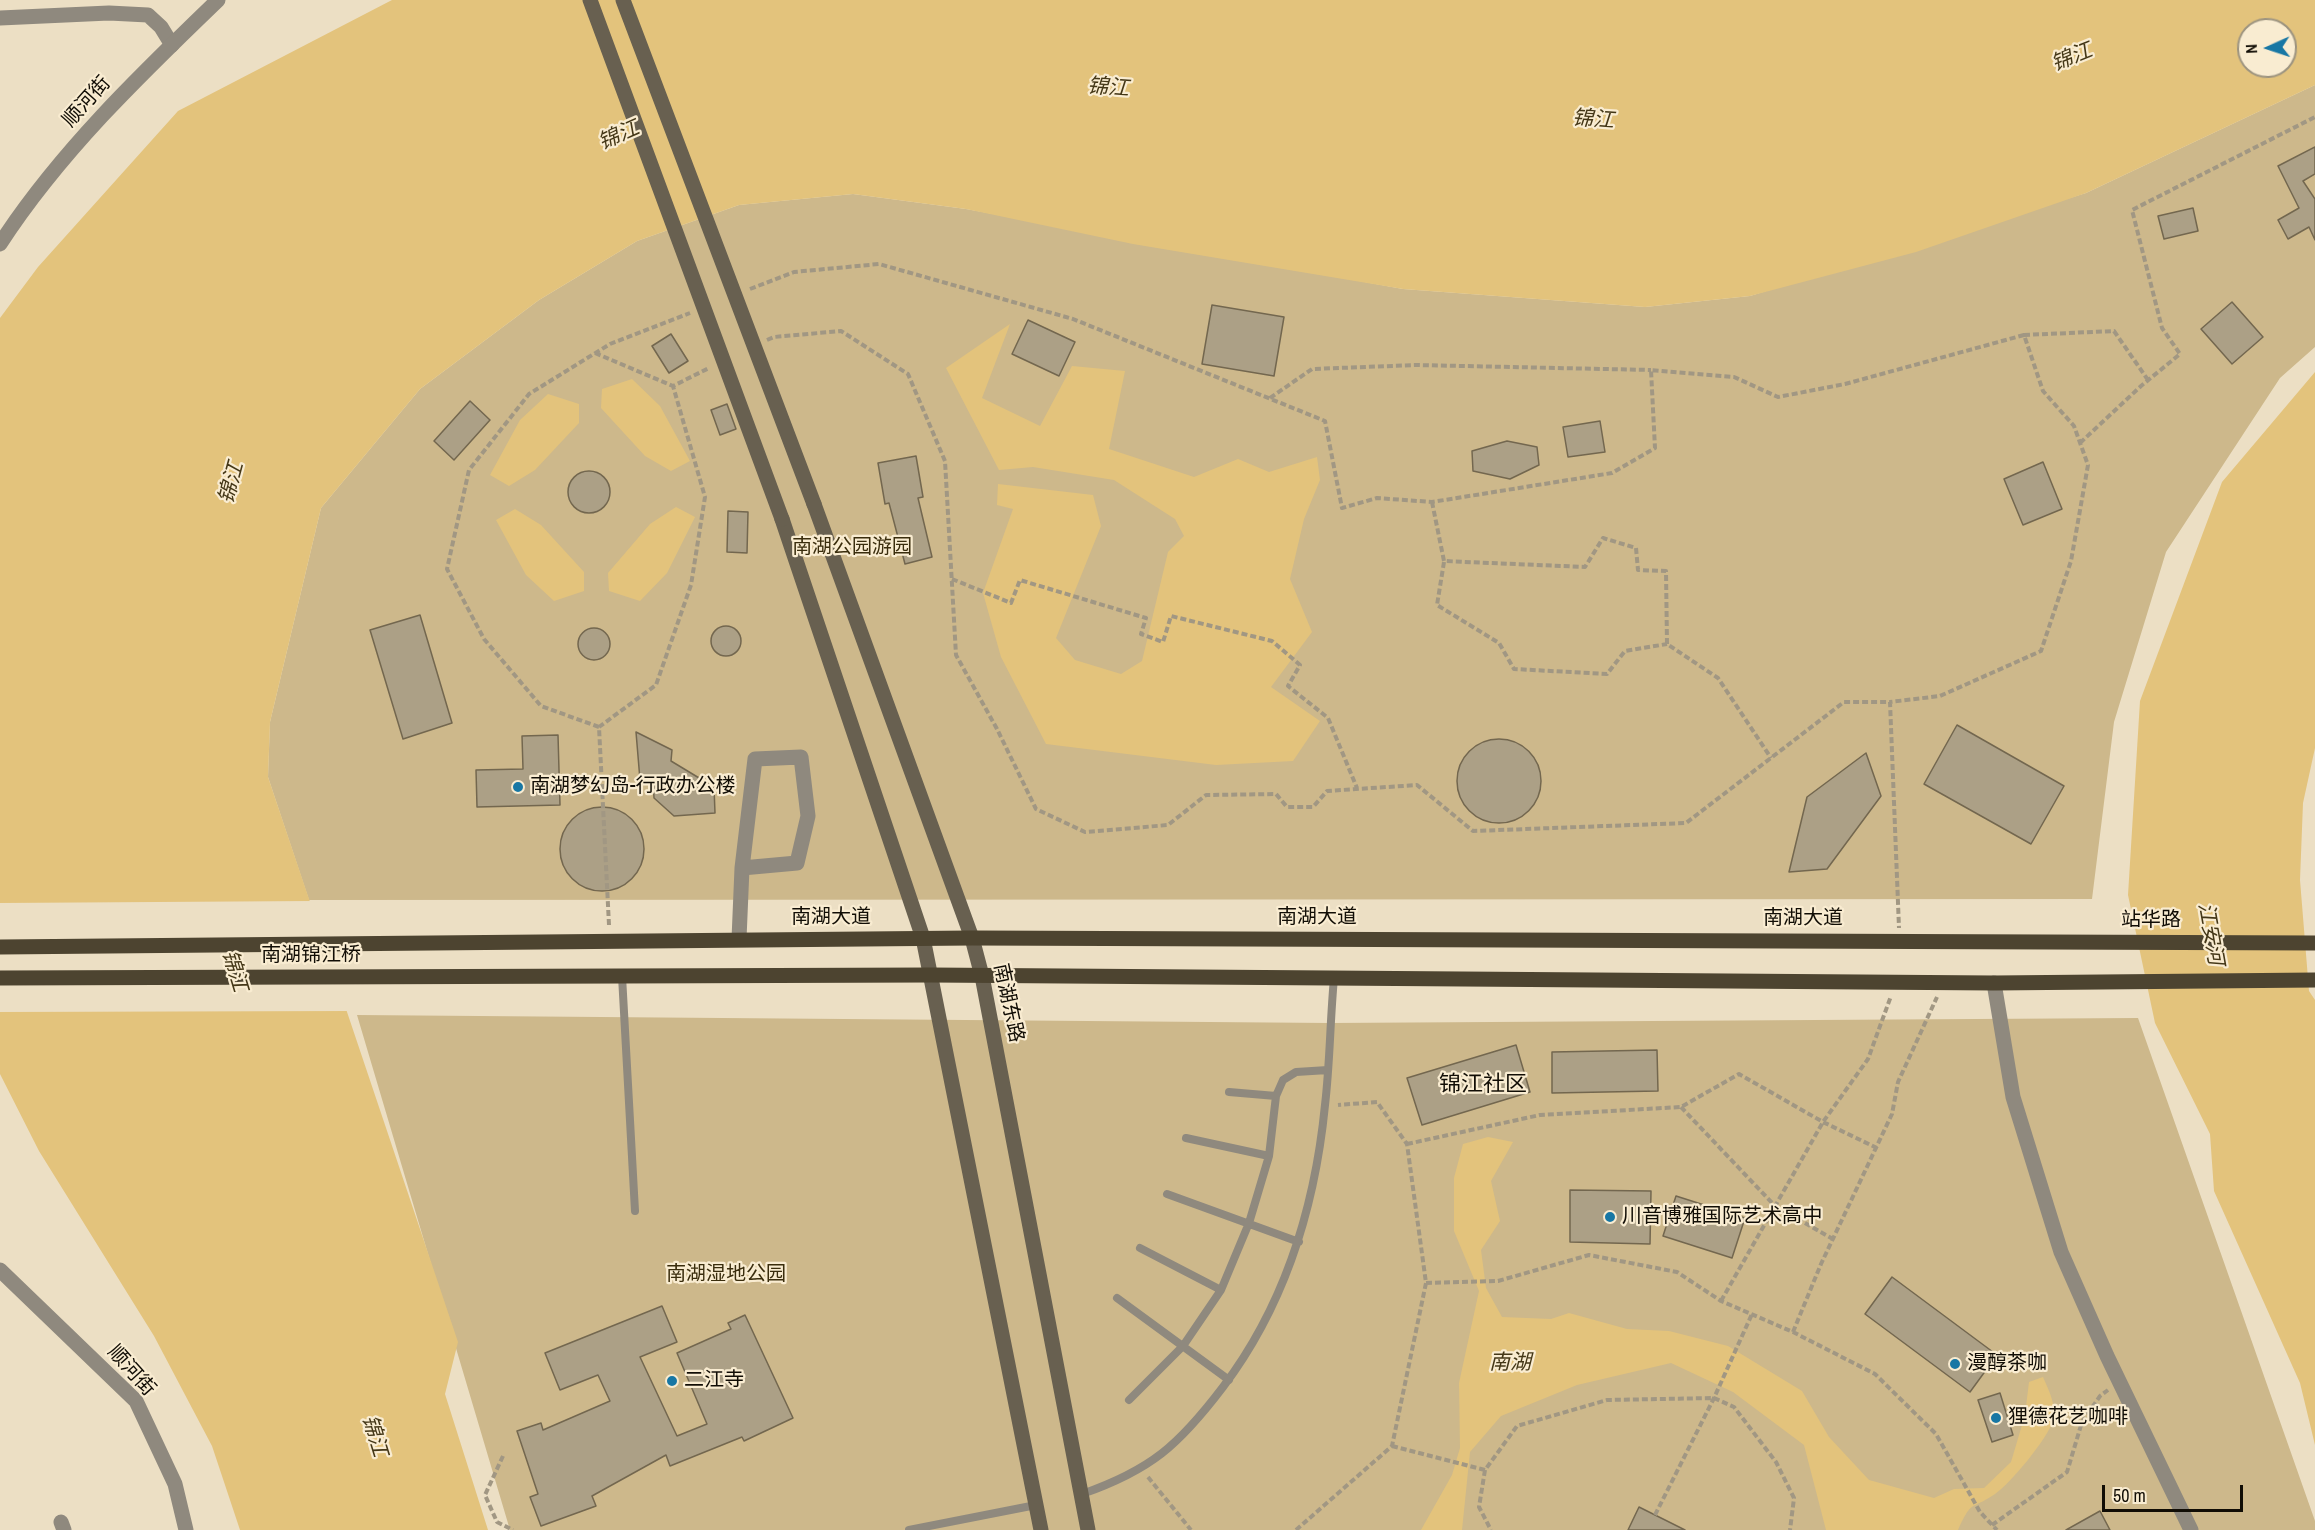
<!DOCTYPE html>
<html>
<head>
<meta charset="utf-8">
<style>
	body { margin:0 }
	#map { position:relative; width:2315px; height:1530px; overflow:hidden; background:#ecdfc4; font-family:"Archivo Narrow",sans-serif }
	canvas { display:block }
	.north { position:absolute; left:2237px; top:18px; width:60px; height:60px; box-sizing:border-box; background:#f9ecd1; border:2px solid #9c937f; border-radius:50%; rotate:267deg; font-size:16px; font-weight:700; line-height:24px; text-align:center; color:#110d05 }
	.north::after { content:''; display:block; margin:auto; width:21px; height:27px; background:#1877a4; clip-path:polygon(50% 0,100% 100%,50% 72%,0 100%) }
	.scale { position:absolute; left:2102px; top:1485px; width:141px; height:27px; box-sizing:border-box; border:3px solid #110d05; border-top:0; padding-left:8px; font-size:18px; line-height:21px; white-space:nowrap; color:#110d05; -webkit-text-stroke:4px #f9ecd1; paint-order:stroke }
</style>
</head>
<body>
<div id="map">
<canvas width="2315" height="1530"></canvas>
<div class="north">N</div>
<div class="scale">50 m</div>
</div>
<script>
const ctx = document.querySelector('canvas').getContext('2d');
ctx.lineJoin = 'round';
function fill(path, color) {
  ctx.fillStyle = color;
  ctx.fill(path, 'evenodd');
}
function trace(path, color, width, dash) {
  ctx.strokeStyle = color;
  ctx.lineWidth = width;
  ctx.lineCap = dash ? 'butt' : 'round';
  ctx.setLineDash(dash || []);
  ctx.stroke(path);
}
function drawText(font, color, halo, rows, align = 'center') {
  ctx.font = font + ' "Archivo Narrow","Noto Sans SC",sans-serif';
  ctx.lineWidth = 4.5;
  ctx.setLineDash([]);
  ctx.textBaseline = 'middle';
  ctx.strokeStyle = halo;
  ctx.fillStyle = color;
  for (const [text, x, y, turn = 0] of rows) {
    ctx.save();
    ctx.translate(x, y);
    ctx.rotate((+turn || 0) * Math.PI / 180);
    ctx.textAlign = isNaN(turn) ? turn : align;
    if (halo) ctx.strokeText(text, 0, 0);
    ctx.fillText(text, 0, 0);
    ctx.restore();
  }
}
fill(new Path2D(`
	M 2315,85 L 2315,347 L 2280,378 L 2166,552 L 2114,722 L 2092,899 L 309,900 L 268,777 L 270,722 L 321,508 L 420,389 L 539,300 L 637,241 L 739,205 L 853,194 L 966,209 L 1403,289 L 1645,307 L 1750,296 L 2086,193 Z
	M 357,1015 L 1330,1023 L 2138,1018 L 2315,1521 L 2315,1530 L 510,1530 Z`), '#cdb88b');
fill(new Path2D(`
	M 392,0 L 2315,0 L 2315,85 L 2086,193 L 1916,252 L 1750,296 L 1645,307 L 1403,289 L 1133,244 L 966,209 L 853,194 L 739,205 L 637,241 L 539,300 L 420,389 L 321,508 L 270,722 L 268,777 L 458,1342 L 445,1394 L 488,1530 L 240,1530 L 212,1446 L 154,1336 L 39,1151 L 0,1074 L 0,318 L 38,267 L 178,111 ZM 2249,30 L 2285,30 L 2285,66 L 2249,66 Z
	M 1010,324 L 982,398 L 1040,426 L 1072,366 L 1125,371 L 1109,449 L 1194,477 L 1238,459 L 1269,472 L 1317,457 L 1320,480 L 1304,519 L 1290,579 L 1312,632 L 1271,687 L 1320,721 L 1293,761 L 1216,765 L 1046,744 L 1001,657 L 983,593 L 1013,509 L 997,505 L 998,484 L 1093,495 L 1101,526 L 1056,638 L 1075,660 L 1121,674 L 1142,661 L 1168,552 L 1184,536 L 1175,519 L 1114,480 L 1033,467 L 999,470 L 946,368 Z
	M 2315,372 L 2315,748 L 2303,803 L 2300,880 L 2309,991 L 2315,1000 L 2315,1445 L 2300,1383 L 2214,1191 L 2210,1134 L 2155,1023 L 2128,895 L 2140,701 L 2222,482 Z
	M 632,379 L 660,406 L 690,461 L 671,471 L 645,456 L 601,408 L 602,389 Z
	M 548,394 L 579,404 L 579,423 L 535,470 L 509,486 L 490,475 L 520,420 Z
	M 676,507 L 695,517 L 667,573 L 640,601 L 609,591 L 608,573 L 650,524 Z
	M 515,509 L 541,525 L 584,572 L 584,591 L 554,601 L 526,575 L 496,520 Z
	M 1488,1137 L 1513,1142 L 1491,1181 L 1500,1221 L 1481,1250 L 1486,1288 L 1502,1317 L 1551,1319 L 1569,1313 L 1627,1329 L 1669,1331 L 1728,1346 L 1802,1391 L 1829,1437 L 1869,1480 L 1934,1498 L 1954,1489 L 1984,1488 L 2011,1462 L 2025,1415 L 2029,1382 L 2043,1377 C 2049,1391 2057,1406 2053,1421 C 2047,1439 2011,1483 1995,1494 C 1970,1511 1973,1498 1958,1530 L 1826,1530 L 1804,1445 L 1733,1392 L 1671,1363 L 1577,1385 L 1501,1416 L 1470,1452 L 1462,1530 L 1421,1530 L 1452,1475 L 1460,1448 L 1459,1383 L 1479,1291 L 1454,1231 L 1454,1178 L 1463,1144 Z`), '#e3c37c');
fill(new Path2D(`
	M 313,901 L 350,1011 L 0,1012 L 0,903 Z`), '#ecdfc4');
const building = new Path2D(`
	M 2315,147 L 2315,174 L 2303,181 L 2315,199 L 2315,240 L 2309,227 L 2288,239 L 2278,220 L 2299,208 L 2278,166 Z
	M 2193,208 L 2198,231 L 2164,239 L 2158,216 Z
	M 2232,302 L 2263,337 L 2232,364 L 2201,329 Z
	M 1212,305 L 1284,317 L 1274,376 L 1202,364 Z
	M 1028,320 L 1075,342 L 1059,376 L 1012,354 Z
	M 671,334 L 688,361 L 669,373 L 652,346 Z
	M 470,401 L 490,420 L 454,460 L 434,441 Z
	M 727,404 L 736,429 L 720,435 L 711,410 Z
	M 1600,421 L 1605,452 L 1568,457 L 1563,427 Z
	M 1507,441 L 1537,447 L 1539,465 L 1510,479 L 1473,471 L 1472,451 Z
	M 916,456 L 923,497 L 918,498 L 932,557 L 905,564 L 889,503 L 885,504 L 878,463 Z
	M 2043,462 L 2062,509 L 2023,525 L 2004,479 Z
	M568 492a21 21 0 1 1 42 0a21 21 0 1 1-42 0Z
	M 728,511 L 748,512 L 747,553 L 727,552 Z
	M 420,615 L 452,723 L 403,739 L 370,630 Z
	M711 641a15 15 0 1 1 30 0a15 15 0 1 1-30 0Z
	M578 644a16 16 0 1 1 32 0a16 16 0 1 1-32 0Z
	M 1957,725 L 2064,786 L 2031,844 L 1924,784 Z
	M 636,732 L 672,750 L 671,761 L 714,787 L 715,813 L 674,816 L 654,798 L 653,779 L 640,780 Z
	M 558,735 L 560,805 L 477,807 L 476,770 L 523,769 L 522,736 Z
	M1457 781a42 42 0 1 1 84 0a42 42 0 1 1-84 0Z
	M 1866,753 L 1881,796 L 1827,869 L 1789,872 L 1807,797 Z
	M560 849a42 42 0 1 1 84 0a42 42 0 1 1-84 0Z
	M 1516,1045 L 1530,1092 L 1422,1125 L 1407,1078 Z
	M 1657,1050 L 1658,1091 L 1552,1093 L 1552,1052 Z
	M 1570,1190 L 1651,1191 L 1650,1244 L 1570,1242 Z
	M 1676,1196 L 1745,1218 L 1732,1258 L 1663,1236 Z
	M 1892,1277 L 1997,1355 L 1970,1392 L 1865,1314 Z
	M 662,1306 L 677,1342 L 640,1357 L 677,1436 L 707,1424 L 677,1353 L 731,1329 L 728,1323 L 745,1315 L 793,1418 L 744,1441 L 742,1437 L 670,1466 L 666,1455 L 592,1496 L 596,1506 L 541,1526 L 530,1497 L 538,1494 L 517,1431 L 541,1423 L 543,1430 L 610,1401 L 598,1375 L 560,1390 L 545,1353 Z
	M 2000,1393 L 2013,1435 L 1992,1442 L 1978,1400 Z
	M 1639,1507 L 1685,1530 L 1628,1530 Z
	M 2100,1511 L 2110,1530 L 2066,1530 Z`);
fill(building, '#aca086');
trace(building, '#73674f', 1.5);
trace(new Path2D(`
	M 750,289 L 794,272 L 879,264 L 1073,319 L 1325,421 L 1342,508 L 1377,498 L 1432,502 L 1612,473 L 1655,448 L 1651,370 L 1734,377 L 1778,397 L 1845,384 L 2024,335 L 2043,391 L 2074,426 L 2088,465 L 2071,561 L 2041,651 L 1940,696 L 1890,702
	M 2024,335 L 2114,331 L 2148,380
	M 767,340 L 774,337 L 841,331 L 908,374 L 945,461 L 956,655 L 997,729 L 1036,809 L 1085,832 L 1168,825 L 1206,795 L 1276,794 L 1287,807 L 1313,807 L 1327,791 L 1417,785 L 1473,831 L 1686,823 L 1844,702 L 1890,702 L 1899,928
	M 595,353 L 673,386
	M 1270,398 L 1312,369 L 1417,365 L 1651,370
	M 2080,443 L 2141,386 L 2180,354 L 2162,328 L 2132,210 L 2315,117
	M 1432,502 L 1444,561 L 1585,567 L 1603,538 L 1636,548 L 1638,570 L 1666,571 L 1667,644 L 1718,678 L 1771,758
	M 1444,562 L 1437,605 L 1499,643 L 1514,669 L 1607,674 L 1625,651 L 1667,644
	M 952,579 L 1011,603 L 1020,580 L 1146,618 L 1141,634 L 1163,642 L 1171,616 L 1272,641 L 1300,665 L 1288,686 L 1328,718 L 1357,788
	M 599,727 L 541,706 L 484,639 L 447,569 L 469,470 L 529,394 L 610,344 L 690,313
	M 609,925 L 599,727 L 656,685 L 691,585 L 705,497 L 673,386 L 709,368
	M 1681,1107 L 1775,1206 L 1833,1239
	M 1407,1144 L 1540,1115 L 1681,1107 L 1739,1074 L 1823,1122 L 1877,1148
	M 1426,1283 L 1498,1281 L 1589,1255 L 1677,1272 L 1721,1301 L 1793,1332 L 1875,1374 L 1936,1434 L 1980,1512 L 1997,1530
	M 1721,1301 L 1823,1122 L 1868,1059 L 1891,996
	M 1793,1332 L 1821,1264 L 1892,1114 L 1898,1082 L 1937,997
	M 1392,1446 L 1485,1470 L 1517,1426 L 1607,1400 L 1714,1398 L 1734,1407 L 1776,1462 L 1794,1498 L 1790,1530
	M 503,1456 L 485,1495 L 497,1522 L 513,1530
	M 1485,1470 L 1479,1507 L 1491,1530
	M 1148,1477 L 1191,1530
	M 1655,1515 L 1714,1398 L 1752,1314
	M 1992,1525 L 2067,1472 L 2082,1422 L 2100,1396 L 2108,1390
	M 1296,1530 L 1392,1446 L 1426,1283 L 1407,1144 L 1377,1102 L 1338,1105`), '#a19783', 4, [6, 3]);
trace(new Path2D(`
	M 622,976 L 635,1211
	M 1229,1092 L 1276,1096
	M 1186,1138 L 1269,1156
	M 1167,1194 L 1299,1242
	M 1140,1248 L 1221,1290
	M 1117,1298 L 1229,1380
	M 1129,1400 L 1183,1346 L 1221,1290 L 1249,1223 L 1269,1156 L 1276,1096 L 1283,1080 L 1296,1072 L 1328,1070
	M 1082,1494 C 1151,1470 1179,1445 1223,1387 C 1285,1305 1315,1207 1325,1105 C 1330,1063 1330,1021 1334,978
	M 909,1530 L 1036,1505`), '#8f897e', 8);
trace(new Path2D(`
	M 0,18 L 109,13 L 148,15 L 161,27 L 172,45
	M 739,939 L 742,868 L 755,759 L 801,757 L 808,816 L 797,863 L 742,868
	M 1994,983 L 2013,1097 L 2061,1252 L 2107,1356 L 2191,1530
	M 61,1522 L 64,1530`), '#8f897e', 15);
trace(new Path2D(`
	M 0,244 C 59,153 140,75 218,0
	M 0,1270 L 136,1401 L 175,1484 L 186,1530`), '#8f897e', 15);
trace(new Path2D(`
	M 814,504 L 972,938 L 982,976 L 1088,1530
	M 782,519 L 923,938 L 1041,1530`), '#686050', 15);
trace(new Path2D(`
	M 0,947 L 972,938 L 2315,943
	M 0,978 L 931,975 L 1994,983 L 2315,980`), '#4d4430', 15);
trace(new Path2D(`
	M 590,0 L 782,519
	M 623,0 L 814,504`), '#686050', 15);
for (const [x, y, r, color] of [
	[518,787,6,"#1877a4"],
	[1610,1217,6,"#1877a4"],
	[1955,1364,6,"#1877a4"],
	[672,1381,6,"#1877a4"],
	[1996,1418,6,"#1877a4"]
]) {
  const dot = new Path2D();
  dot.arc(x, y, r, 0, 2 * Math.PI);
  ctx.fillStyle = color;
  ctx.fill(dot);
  trace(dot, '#f9ecd1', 2);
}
drawText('20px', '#110d05', '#f9ecd1', [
	["顺河街",87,102,-48],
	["南湖大道",831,918],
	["南湖大道",1317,918],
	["南湖大道",1803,919],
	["站华路",2151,921],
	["南湖锦江桥",311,956],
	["南湖东路",1008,1003,78],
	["顺河街",131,1371,48]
]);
drawText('20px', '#3a2d0d', '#f9ecd1', [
	["南湖公园游园",852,548],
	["南湖湿地公园",726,1275]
]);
drawText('20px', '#110d05', '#f9ecd1', [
	["南湖梦幻岛-行政办公楼",530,787],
	["川音博雅国际艺术高中",1622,1217],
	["漫醇茶咖",1967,1364],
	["二江寺",684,1381],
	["狸德花艺咖啡",2008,1418]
], 'left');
drawText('italic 21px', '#443717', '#f9ecd1', [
	["锦江",2072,58,-22],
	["锦江",1108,88,4],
	["锦江",1593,120,4],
	["锦江",619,136,-24],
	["锦江",232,483,-75],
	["江安河",2210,934,80],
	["锦江",234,971,73],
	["南湖",1510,1363],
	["锦江",374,1436,73]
]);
drawText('22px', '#110d05', '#f9ecd1', [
	["锦江社区",1483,1085]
]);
</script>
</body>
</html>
